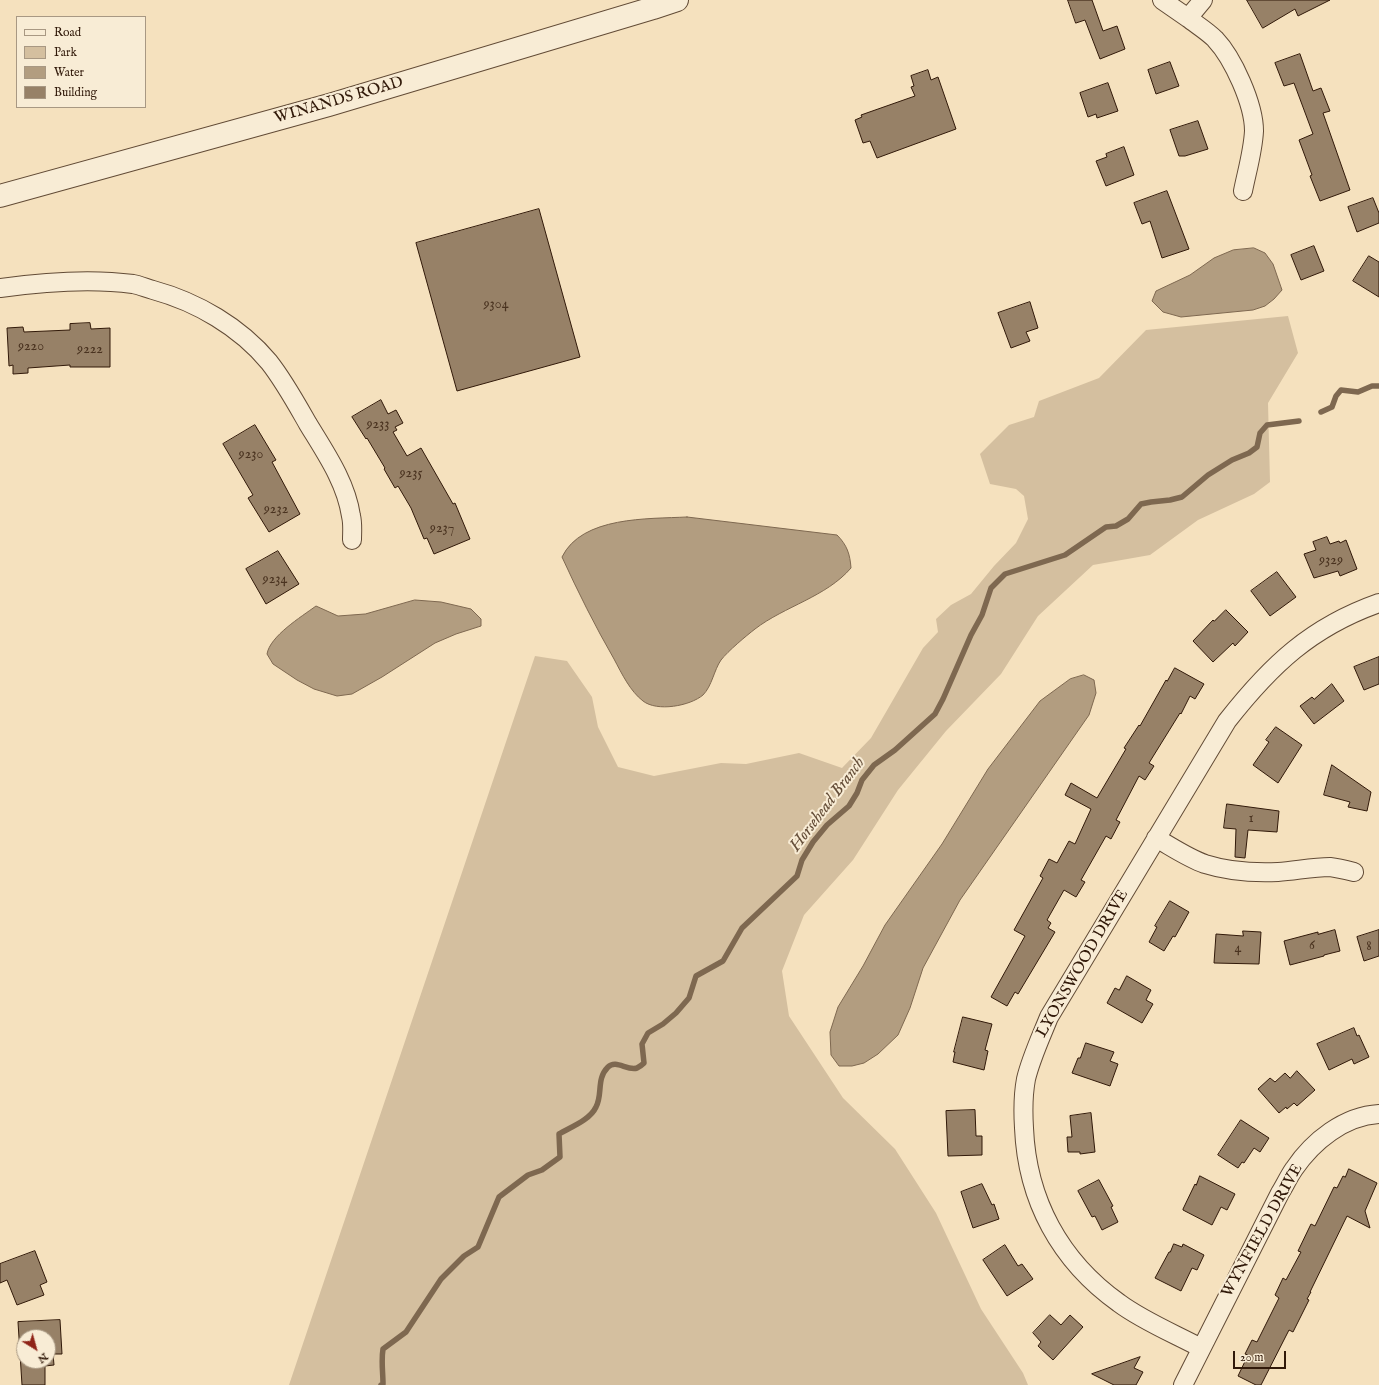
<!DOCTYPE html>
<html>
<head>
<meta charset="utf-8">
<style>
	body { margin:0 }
	#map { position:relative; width:1379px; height:1385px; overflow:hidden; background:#f5e1be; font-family:"IM FELL English",serif }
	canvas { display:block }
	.legend { position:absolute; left:16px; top:16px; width:130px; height:92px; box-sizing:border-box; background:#f8ecd5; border:1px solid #a89883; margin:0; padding:5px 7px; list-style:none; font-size:12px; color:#311909 }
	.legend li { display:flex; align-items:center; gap:8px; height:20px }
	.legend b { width:20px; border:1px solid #a89883 }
	.north { position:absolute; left:16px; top:1329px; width:40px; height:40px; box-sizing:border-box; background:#f8ecd5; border:1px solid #a89883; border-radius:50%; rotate:143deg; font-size:11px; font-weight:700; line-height:16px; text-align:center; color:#311909 }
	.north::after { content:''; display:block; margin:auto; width:14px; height:18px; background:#8f2418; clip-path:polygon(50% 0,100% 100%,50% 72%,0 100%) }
	.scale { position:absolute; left:1233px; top:1351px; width:53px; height:18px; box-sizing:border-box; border:2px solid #311909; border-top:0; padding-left:5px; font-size:12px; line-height:14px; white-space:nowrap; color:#311909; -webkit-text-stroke:3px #f8ecd5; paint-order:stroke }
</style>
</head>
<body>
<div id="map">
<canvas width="1379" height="1385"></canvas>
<ul class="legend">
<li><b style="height:5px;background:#f8ecd5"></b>Road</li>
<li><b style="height:11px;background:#d4bf9f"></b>Park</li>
<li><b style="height:11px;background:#b29d80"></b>Water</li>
<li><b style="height:11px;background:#978167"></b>Building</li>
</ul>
<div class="north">N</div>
<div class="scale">20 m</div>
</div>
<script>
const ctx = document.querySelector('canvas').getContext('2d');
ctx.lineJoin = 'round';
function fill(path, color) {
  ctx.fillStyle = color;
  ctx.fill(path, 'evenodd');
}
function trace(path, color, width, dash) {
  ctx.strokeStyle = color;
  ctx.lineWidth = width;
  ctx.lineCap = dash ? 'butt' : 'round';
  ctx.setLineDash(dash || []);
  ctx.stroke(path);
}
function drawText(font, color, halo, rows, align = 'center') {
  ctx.font = font + ' "IM FELL English",serif';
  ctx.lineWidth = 4;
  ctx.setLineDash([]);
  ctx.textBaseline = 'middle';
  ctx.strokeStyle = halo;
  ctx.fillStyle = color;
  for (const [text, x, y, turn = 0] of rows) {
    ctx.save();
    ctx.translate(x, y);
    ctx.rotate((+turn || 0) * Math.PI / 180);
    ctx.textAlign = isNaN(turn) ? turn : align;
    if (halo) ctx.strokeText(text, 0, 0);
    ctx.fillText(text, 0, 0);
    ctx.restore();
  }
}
fill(new Path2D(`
	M 1288,316 L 1298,353 L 1268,403 L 1270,482 L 1254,494 L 1198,520 L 1150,555 L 1093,565 L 1038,616 L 1001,674 L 946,731 L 898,790 L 853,860 L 804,915 L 782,971 L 789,1016 L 843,1098 L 895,1149 L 936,1213 L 981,1309 L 1023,1373 L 1028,1385 L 289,1385 L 535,656 L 567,661 L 592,697 L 598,727 L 618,767 L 654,776 L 721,763 L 746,764 L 799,753 L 842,768 L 871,738 L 923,648 L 938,632 L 936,619 L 951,605 L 971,594 L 994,566 L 1016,543 L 1028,519 L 1024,496 L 1016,489 L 990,484 L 980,454 L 1009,425 L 1034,417 L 1039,401 L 1099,378 L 1146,330 Z`), '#d4bf9f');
const water = new Path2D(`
	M 1254,248 L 1265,253 L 1273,264 L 1282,290 L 1274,299 L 1265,306 L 1253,310 L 1181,317 L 1163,312 L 1152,301 L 1156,291 L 1190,275 L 1214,258 L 1233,250 Z
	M 687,517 L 837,535 C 847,545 850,554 851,568 C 826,597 785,606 755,629 C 746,636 728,651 721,660 C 714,670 712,686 703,695 C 690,706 657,712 643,701 C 630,691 622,674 614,659 C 595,626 578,592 562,557 C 582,516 648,519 687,517 Z
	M 415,600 L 441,602 L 471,609 L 481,619 L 481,626 L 456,634 L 435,643 L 382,677 L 352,694 L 337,696 L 314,689 L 297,680 L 273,664 L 267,654 C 270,636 301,617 316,606 L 338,616 L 365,614 Z
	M 1084,675 L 1094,680 L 1096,693 L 1089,715 L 960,900 L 923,968 L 910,1008 L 898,1035 L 878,1054 L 864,1063 L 852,1066 L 839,1066 L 831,1055 L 830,1032 L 838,1007 L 863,966 L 885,925 L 942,844 L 988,769 L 1040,701 L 1070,679 Z`);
fill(water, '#b29d80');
trace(water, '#7e6850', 1);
trace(new Path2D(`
	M 1321,412 L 1332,407 L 1336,396 L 1341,390 L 1358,392 L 1372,386 L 1379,386
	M 381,1385 L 383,1384 C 383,1372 381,1361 383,1349 L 406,1332 L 441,1279 L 464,1256 L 478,1247 L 499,1197 L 528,1175 L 542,1170 L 560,1157 L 559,1134 C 571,1127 590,1120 596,1107 C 603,1094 596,1079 608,1067 C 616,1059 627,1071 637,1068 C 639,1067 642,1065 644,1063 L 642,1044 L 648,1033 L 663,1024 L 676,1013 L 689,998 L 696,976 L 723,961 L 742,928 L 797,876 L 802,860 L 813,842 L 827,825 L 849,806 L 857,793 L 862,780 L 874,765 L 895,750 L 935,714 L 943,699 L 971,635 L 982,615 L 991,588 L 1005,574 L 1065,555 L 1106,527 L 1116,526 L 1128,519 L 1141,504 L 1151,502 L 1170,500 L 1182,497 L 1208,475 L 1232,460 L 1249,453 L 1257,447 L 1260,433 L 1267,425 L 1299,421`), '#7e6850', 5.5);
const building = new Path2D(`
	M 1068,0 L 1092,0 L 1103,31 L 1117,26 L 1125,49 L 1100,59 L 1085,20 L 1076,23 Z
	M 1247,0 L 1330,0 L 1298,16 L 1295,9 L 1263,28 Z
	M 1300,54 L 1313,91 L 1321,88 L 1330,111 L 1323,113 L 1350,190 L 1320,201 L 1310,176 L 1312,175 L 1299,140 L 1313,134 L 1294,83 L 1284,86 L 1275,63 Z
	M 1170,62 L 1179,86 L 1156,94 L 1148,70 Z
	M 928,70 L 931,80 L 938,77 L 956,129 L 877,158 L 870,141 L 863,143 L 855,120 L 862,117 L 861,115 L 915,96 L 911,87 L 914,86 L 911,76 Z
	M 1108,83 L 1118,111 L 1097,118 L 1096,114 L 1088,117 L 1080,93 Z
	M 1198,121 L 1208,149 L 1185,156 L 1179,156 L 1170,130 Z
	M 1124,147 L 1134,175 L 1106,186 L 1096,161 L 1107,157 L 1106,154 Z
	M 1167,191 L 1189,249 L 1162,258 L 1150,221 L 1142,224 L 1134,203 Z
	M 1373,198 L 1379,213 L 1379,223 L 1357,232 L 1348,207 Z
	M 539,209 L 580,357 L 457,391 L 416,243 Z
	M 1314,246 L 1324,271 L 1301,280 L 1291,255 Z
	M 1369,256 L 1379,262 L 1379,297 L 1353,281 Z
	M 1030,302 L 1038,328 L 1026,332 L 1030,341 L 1011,348 L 998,313 Z
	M 90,323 L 91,329 L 110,328 L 110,367 L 70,367 L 70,365 L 28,368 L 28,373 L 13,374 L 13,365 L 9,366 L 7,328 L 23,327 L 24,332 L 70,330 L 70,324 Z
	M 381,400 L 388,414 L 396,410 L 403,423 L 395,427 L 397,430 L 393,432 L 407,456 L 421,448 L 453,504 L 455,503 L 470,539 L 434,554 L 427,538 L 424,539 L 411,508 L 398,486 L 395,488 L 384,469 L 385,468 L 367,438 L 366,439 L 352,417 Z
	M 255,425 L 276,460 L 272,462 L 300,514 L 269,532 L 248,498 L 253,495 L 223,444 Z
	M 1327,537 L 1330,544 L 1339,541 L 1340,543 L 1346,540 L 1357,569 L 1340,576 L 1338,571 L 1314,578 L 1304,554 L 1316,550 L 1313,542 Z
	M 278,551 L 299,584 L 266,604 L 246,569 Z
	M 1277,572 L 1296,597 L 1270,616 L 1251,591 Z
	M 1226,610 L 1248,632 L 1235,646 L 1233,643 L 1213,662 L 1193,641 L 1213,620 L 1214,621 Z
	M 1379,657 L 1379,684 L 1364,690 L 1354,667 Z
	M 1175,668 L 1204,684 L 1195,699 L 1190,696 L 1181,714 L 1180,713 L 1149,763 L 1154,766 L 1145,780 L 1139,776 L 1116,820 L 1120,822 L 1111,839 L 1106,836 L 1081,880 L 1085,882 L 1076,897 L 1064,890 L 1047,920 L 1051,923 L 1048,928 L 1055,932 L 1018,994 L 1015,992 L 1007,1006 L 991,997 L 1025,936 L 1014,930 L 1043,878 L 1040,876 L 1049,859 L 1057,863 L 1069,841 L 1075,844 L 1091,809 L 1065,795 L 1071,783 L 1097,798 L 1126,749 L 1124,748 L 1139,725 L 1140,726 L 1166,680 L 1167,681 Z
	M 1332,684 L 1344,701 L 1314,724 L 1300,706 L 1312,697 L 1314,699 Z
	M 1276,727 L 1302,745 L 1278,783 L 1253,765 L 1269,742 L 1266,740 Z
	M 1332,765 L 1371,792 L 1367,811 L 1348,807 L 1350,802 L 1324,795 Z
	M 1227,804 L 1279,811 L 1277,832 L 1248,830 L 1245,858 L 1235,857 L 1236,829 L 1224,828 Z
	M 1170,901 L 1189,912 L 1175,937 L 1173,936 L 1164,951 L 1149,942 L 1157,927 L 1155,926 Z
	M 1335,930 L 1340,951 L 1324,955 L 1324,956 L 1290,965 L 1284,941 L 1318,932 L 1318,934 Z
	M 1379,930 L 1379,956 L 1364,961 L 1357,937 Z
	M 1243,931 L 1261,932 L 1259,964 L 1214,963 L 1216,934 L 1243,936 Z
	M 1127,976 L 1151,990 L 1146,1000 L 1153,1004 L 1142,1023 L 1107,1003 L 1115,988 L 1119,990 Z
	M 963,1017 L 992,1024 L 985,1050 L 988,1051 L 984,1070 L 953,1062 L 955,1052 L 954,1052 Z
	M 1354,1028 L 1357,1036 L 1359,1035 L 1369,1057 L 1354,1064 L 1352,1059 L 1329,1070 L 1317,1044 Z
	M 1086,1043 L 1114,1052 L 1110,1061 L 1118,1064 L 1110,1086 L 1072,1073 L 1078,1058 L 1080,1058 Z
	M 1297,1071 L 1315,1090 L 1297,1106 L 1294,1103 L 1287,1109 L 1286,1107 L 1279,1113 L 1258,1089 L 1270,1078 L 1275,1082 L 1285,1073 L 1290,1078 Z
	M 975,1110 L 976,1136 L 982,1136 L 982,1155 L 948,1156 L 946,1111 Z
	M 1091,1113 L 1095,1152 L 1080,1154 L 1080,1152 L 1068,1152 L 1067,1137 L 1072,1137 L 1070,1116 Z
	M 1241,1120 L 1269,1138 L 1260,1152 L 1254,1148 L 1244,1163 L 1242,1162 L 1238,1168 L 1218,1155 Z
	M 1349,1169 L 1377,1183 L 1365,1211 L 1370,1228 L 1347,1216 L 1310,1292 L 1311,1292 L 1307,1299 L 1309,1300 L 1293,1332 L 1289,1330 L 1261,1385 L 1256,1385 L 1238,1376 L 1248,1355 L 1245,1354 L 1252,1340 L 1257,1342 L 1279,1298 L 1275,1295 L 1283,1278 L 1286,1280 L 1301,1252 L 1298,1251 L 1311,1224 L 1315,1226 L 1334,1187 L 1337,1188 L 1343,1176 L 1345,1177 Z
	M 1200,1176 L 1235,1194 L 1227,1210 L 1221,1207 L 1212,1225 L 1183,1210 L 1183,1209 L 1195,1184 L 1196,1185 Z
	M 1099,1180 L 1113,1206 L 1111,1207 L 1118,1222 L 1102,1230 L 1095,1216 L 1092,1217 L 1078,1191 Z
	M 982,1184 L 992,1205 L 994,1204 L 999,1219 L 973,1228 L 961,1192 Z
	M 1174,1244 L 1182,1247 L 1183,1244 L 1204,1255 L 1197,1270 L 1192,1268 L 1181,1291 L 1155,1278 L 1169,1252 L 1170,1252 Z
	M 1005,1245 L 1018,1266 L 1022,1264 L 1033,1279 L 1007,1296 L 983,1260 Z
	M 35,1251 L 47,1282 L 40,1285 L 44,1295 L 17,1305 L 7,1280 L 0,1283 L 0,1264 Z
	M 1050,1315 L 1061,1325 L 1070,1315 L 1083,1327 L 1053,1360 L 1038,1346 L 1041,1342 L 1033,1333 Z
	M 60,1320 L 62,1354 L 53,1354 L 54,1365 L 45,1366 L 45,1385 L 22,1385 L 18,1322 ZM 24,1337 L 48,1337 L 48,1361 L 24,1361 Z
	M 1140,1357 L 1134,1368 L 1143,1372 L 1136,1385 L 1114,1385 L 1092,1374 Z`);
fill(building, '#978167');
trace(building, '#311909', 1);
const minor = new Path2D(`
	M 1162,0 L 1188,18 L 1203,0
	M 1188,18 C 1197,25 1207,31 1215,39 C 1233,58 1254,104 1254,131 C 1253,151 1247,171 1243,191
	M 0,288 C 43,282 89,278 133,284 C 139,285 146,288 153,290 C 197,302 240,327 269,362 C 284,381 296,403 308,424 C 325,452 346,482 351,516 C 353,524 352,532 352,540
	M 1156,838 C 1172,847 1188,858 1205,864 C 1227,871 1255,873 1278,872 C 1295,871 1312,867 1330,867 C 1338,868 1346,870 1354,872
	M 1201,1348 C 1175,1334 1143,1321 1119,1303 C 1060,1261 1027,1200 1024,1128 C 1023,1112 1023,1095 1026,1079 C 1031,1058 1041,1037 1049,1017 L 1227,721 C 1271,665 1311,627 1379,603
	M 1183,1385 L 1280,1193 C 1285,1185 1289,1176 1294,1169 C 1313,1141 1344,1116 1379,1114`);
const tertiary = new Path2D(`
	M 0,196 L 329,105 L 653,8 L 677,0`);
trace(minor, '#624b36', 20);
trace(tertiary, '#624b36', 24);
trace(minor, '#f8ecd5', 18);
trace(tertiary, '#f8ecd5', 22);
drawText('14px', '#4a3320', null, [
	["9304",496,305],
	["9220",31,347],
	["9222",90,350],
	["9233",378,425],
	["9230",251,455],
	["9235",411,474],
	["9232",276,510],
	["9237",442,529],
	["9329",1331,561],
	["9234",275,580],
	["1",1251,819],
	["6",1312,946],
	["8",1369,947],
	["4",1238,949]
]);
drawText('16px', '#311909', '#f8ecd5', [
	["WINANDS ROAD",339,101,-16],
	["LYONSWOOD DRIVE",1083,964,-60],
	["WYNFIELD DRIVE",1263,1231,-61]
]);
drawText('italic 17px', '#654e39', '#f8ecd5', [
	["Horsehead Branch",828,805,-53]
]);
</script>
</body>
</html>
